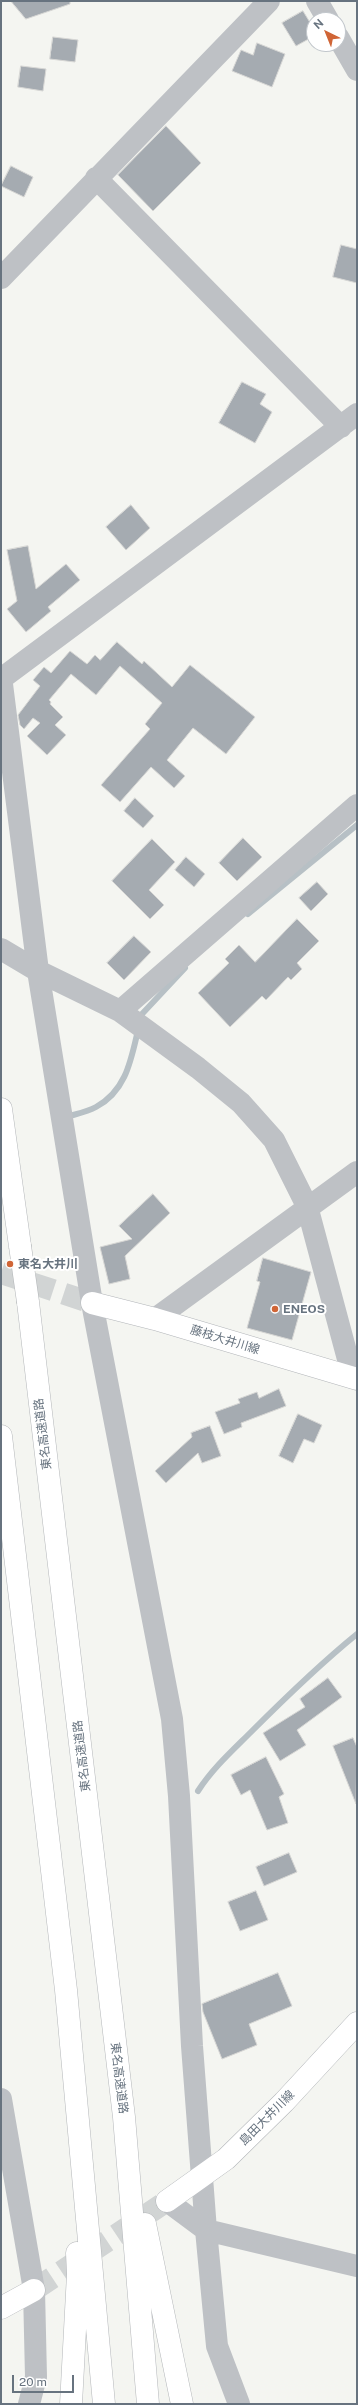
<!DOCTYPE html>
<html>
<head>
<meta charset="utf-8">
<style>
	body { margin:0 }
	#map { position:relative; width:358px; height:2405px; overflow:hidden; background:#f4f5f1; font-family:"Public Sans",sans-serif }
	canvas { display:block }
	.frame { position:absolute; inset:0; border:2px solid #67737f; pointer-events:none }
	.north { position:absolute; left:306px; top:12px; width:40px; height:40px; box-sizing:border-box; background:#fff; border:1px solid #c2c7cc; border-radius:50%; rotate:317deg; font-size:11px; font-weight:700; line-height:16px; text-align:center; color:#67737f }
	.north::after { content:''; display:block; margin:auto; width:14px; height:18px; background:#d06536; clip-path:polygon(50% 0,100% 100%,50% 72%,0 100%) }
	.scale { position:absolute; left:12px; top:2375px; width:62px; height:18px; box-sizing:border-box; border:2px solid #67737f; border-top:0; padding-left:5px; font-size:12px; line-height:14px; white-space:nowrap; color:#67737f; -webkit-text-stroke:3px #fff; paint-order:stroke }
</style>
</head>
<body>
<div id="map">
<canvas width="358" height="2405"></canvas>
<div class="frame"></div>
<div class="north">N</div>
<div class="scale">20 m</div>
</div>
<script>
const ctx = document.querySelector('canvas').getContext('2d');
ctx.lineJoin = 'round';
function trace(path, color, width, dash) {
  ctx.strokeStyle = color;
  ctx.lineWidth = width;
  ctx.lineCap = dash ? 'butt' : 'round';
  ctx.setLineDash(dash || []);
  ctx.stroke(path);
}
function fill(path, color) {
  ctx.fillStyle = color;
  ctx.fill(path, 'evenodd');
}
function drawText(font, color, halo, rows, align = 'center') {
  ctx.font = font + ' "Public Sans","Noto Sans JP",sans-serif';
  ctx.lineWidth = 4;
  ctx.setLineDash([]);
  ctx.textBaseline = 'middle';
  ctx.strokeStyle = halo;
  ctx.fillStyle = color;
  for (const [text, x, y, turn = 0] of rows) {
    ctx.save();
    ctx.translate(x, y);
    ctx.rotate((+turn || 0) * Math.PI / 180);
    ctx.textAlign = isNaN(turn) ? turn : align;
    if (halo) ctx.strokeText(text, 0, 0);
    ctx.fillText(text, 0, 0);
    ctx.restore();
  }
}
trace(new Path2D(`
	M 248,914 L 357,825
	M 140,1021 L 142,1014 L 185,968
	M 66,1117 C 76,1114 87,1112 96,1107 C 126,1091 131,1060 138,1030
	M 198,1791 C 213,1768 232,1751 251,1732 C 285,1698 320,1664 357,1634`), '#b7c0c5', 6);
const building = new Path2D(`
	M 11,1 L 70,1 L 70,4 L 26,19 Z
	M 303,11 L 314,29 L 314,36 L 296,46 L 282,23 Z
	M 53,37 L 78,40 L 75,62 L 50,59 Z
	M 257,43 L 285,54 L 272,87 L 232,71 L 241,50 L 253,55 Z
	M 21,66 L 46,69 L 43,91 L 18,87 Z
	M 166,126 L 201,163 L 153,211 L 118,175 Z
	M 11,166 L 33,177 L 24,197 L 1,186 Z
	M 341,245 L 357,249 L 357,283 L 333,277 Z
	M 242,382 L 266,394 L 260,404 L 272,412 L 255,443 L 219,423 Z
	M 131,505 L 150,528 L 126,550 L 106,527 Z
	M 28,546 L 36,589 L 66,564 L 80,580 L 48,607 L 51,611 L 26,632 L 7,609 L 17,601 L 7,550 Z
	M 117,642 L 142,664 L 144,661 L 172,687 L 190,665 L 255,717 L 226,754 L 193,728 L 167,760 L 185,776 L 174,788 L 151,767 L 120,802 L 101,785 L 150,729 L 145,724 L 162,703 L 120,666 L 96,695 L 71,674 L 49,700 L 51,702 L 50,704 L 63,717 L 55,725 L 66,735 L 47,755 L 27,736 L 40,723 L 33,718 L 24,729 L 20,725 L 18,715 L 40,686 L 33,680 L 44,667 L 51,673 L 70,651 L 87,664 L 95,655 L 100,660 Z
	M 135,798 L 154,816 L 143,828 L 124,811 Z
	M 243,838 L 262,857 L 237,881 L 219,863 Z
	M 152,839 L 175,862 L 149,890 L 164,905 L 150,919 L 112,881 Z
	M 186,857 L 205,874 L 194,887 L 175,870 Z
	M 317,882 L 328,894 L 311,911 L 299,898 Z
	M 297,919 L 319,941 L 297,963 L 302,969 L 291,980 L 288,977 L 266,1000 L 262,996 L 230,1027 L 198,993 L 229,963 L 225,959 L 239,945 L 255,962 Z
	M 134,936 L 151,952 L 124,980 L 107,963 Z
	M 153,1194 L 170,1213 L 125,1256 L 130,1279 L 109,1284 L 100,1247 L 132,1239 L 119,1226 Z
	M 263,1258 L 311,1272 L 292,1340 L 247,1328 L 260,1282 L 257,1281 Z
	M 279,1389 L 286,1406 L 241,1423 L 242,1427 L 224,1434 L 215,1412 L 240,1403 L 238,1399 L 257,1392 L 259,1398 Z
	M 298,1414 L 322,1425 L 314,1443 L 304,1439 L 293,1463 L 279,1456 Z
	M 210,1426 L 221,1456 L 202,1463 L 198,1453 L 166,1483 L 155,1471 L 192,1437 L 191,1433 Z
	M 328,1678 L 342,1697 L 297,1730 L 306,1745 L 280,1761 L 263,1733 L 305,1707 L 300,1699 Z
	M 353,1738 L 357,1747 L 356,1804 L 333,1746 Z
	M 266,1757 L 284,1794 L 279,1797 L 288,1823 L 267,1830 L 250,1790 L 241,1795 L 231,1775 Z
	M 289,1853 L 297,1872 L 264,1886 L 256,1867 Z
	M 256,1891 L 268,1920 L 240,1931 L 228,1902 Z
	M 278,1973 L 292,2006 L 249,2024 L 257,2045 L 222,2059 L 203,2012 L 202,2004 Z`);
fill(building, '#a5abb1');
trace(building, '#d6d6d4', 1);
trace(new Path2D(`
	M 1,1273 L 92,1303
	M 34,2290 L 167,2201`), '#d1d4d4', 22, [22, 11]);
const major = new Path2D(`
	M 92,1303 L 155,1319 L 357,1379
	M 167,2201 L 226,2159 L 284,2102 L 357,2023
	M 1,2308 L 34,2290`);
const highway = new Path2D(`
	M 1,1109 L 20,1246
	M 28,1302 L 124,2117 L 148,2404
	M 1,1436 L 66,1990 L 104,2404
	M 145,2224 L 182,2404
	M 71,2404 L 78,2274 L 77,2253`);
trace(major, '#b2b5b9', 23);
trace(highway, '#b3b6b9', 23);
trace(new Path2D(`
	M 317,1 L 328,20
	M 338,37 L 357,70
	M 96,178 L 341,427
	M 1,278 L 269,1
	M 1,676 L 38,971 L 92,1303 L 172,1719 L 179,1796 L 192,2046 L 206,2230 L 217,2346 L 239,2404
	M 1,679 L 357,414
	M 1,949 L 38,971 L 120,1011 L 198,1068 L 241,1103 L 274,1140 L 307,1206 L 353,1378
	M 120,1011 L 357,805
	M 155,1319 L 357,1172
	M 1,2099 L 34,2290 L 36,2377 L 29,2404
	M 167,2201 L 206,2230 L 357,2266`), '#bec1c5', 22);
trace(major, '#fff', 22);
trace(highway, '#fff', 22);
const highwayBridge = new Path2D(`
	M 20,1246 L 28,1302`);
trace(highwayBridge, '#b3b6b9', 23, []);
trace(highwayBridge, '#fff', 22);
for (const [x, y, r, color] of [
	[10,1264,4,"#d06536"],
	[275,1309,4,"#d06536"]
]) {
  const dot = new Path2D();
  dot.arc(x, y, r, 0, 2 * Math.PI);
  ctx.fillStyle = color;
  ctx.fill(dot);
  trace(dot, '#fff', 1.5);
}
drawText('bold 12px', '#67737f', '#fff', [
	["東名大井川",18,1264],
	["ENEOS",283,1309]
], 'left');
drawText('12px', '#67737f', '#fff', [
	["藤枝大井川線",225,1340,17],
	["東名高速道路",43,1434,-97],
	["東名高速道路",82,1756,-97],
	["東名高速道路",119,2078,83],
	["島田大井川線",267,2118,-45]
]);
</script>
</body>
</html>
